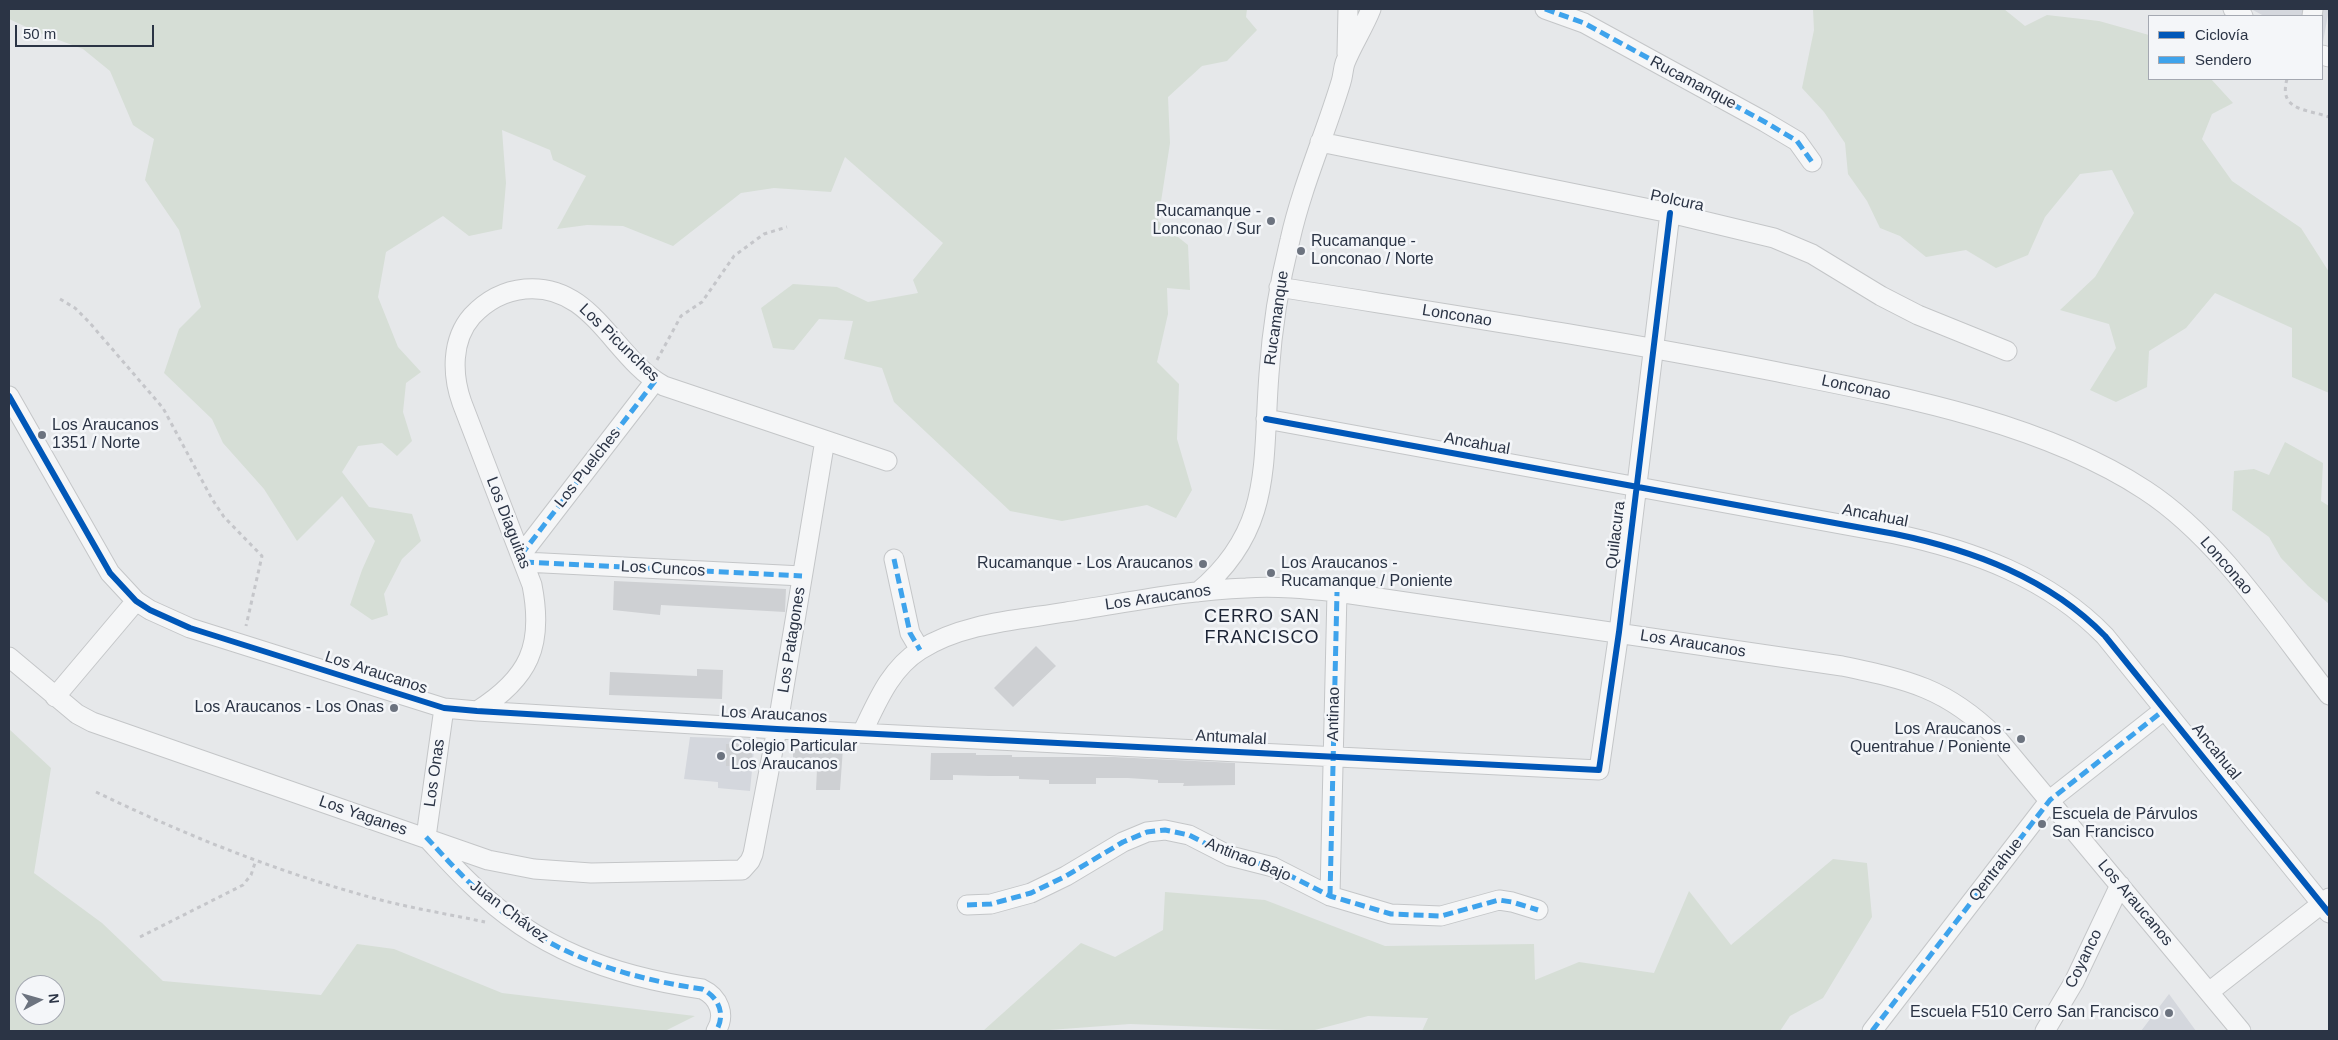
<!DOCTYPE html>
<html>
<head>
<meta charset="utf-8">
<style>
	body { margin:0 }
	#map { position:relative; width:2338px; height:1040px; overflow:hidden; background:#e6e8ea; font-family:Arial,sans-serif }
	canvas { display:block }
	.frame { position:absolute; inset:0; border:10px solid #2b3445; pointer-events:none }
	.legend { position:absolute; left:2148px; top:15px; width:175px; height:65px; box-sizing:border-box; background:#f4f6f9; border:1px solid #a4a8b1; margin:0; padding:6px 9px; list-style:none; font-size:15px; color:#2b3445 }
	.legend li { display:flex; align-items:center; gap:10px; height:25px }
	.legend b { width:25px; border:1px solid #a4a8b1 }
	.north { position:absolute; left:15px; top:975px; width:50px; height:50px; box-sizing:border-box; background:#f4f6f9; border:1px solid #a4a8b1; border-radius:50%; rotate:84deg; font-size:14px; font-weight:700; line-height:20px; text-align:center; color:#2b3445 }
	.north::after { content:''; display:block; margin:auto; width:18px; height:22px; background:#6c737f; clip-path:polygon(50% 0,100% 100%,50% 72%,0 100%) }
	.scale { position:absolute; left:15px; top:25px; width:139px; height:22px; box-sizing:border-box; border:2px solid #2b3445; border-top:0; padding-left:6px; font-size:15px; line-height:18px; white-space:nowrap; color:#2b3445; -webkit-text-stroke:4px #f4f6f9; paint-order:stroke }
</style>
</head>
<body>
<div id="map">
<canvas width="2338" height="1040"></canvas>
<div class="frame"></div>
<ul class="legend">
<li><b style="height:6px;background:#0057b8"></b>Ciclovía</li>
<li><b style="height:6px;background:#3ea3ec"></b>Sendero</li>
</ul>
<div class="north">N</div>
<div class="scale">50 m</div>
</div>
<script>
const ctx = document.querySelector('canvas').getContext('2d');
ctx.lineJoin = 'round';
function fill(path, color) {
  ctx.fillStyle = color;
  ctx.fill(path, 'evenodd');
}
function trace(path, color, width, dash) {
  ctx.strokeStyle = color;
  ctx.lineWidth = width;
  ctx.lineCap = dash ? 'butt' : 'round';
  ctx.setLineDash(dash || []);
  ctx.stroke(path);
}
function drawText(font, color, halo, rows, align = 'center') {
  ctx.font = font + ' Arial,sans-serif';
  ctx.lineWidth = 5;
  ctx.setLineDash([]);
  ctx.textBaseline = 'middle';
  ctx.strokeStyle = halo;
  ctx.fillStyle = color;
  for (const [text, x, y, turn = 0] of rows) {
    ctx.save();
    ctx.translate(x, y);
    ctx.rotate((+turn || 0) * Math.PI / 180);
    ctx.textAlign = isNaN(turn) ? turn : align;
    if (halo) ctx.strokeText(text, 0, 0);
    ctx.fillText(text, 0, 0);
    ctx.restore();
  }
}
fill(new Path2D(`
	M 2251,9 L 2329,9 L 2323,42 L 2322,16 L 2264,16 Z
	M 690,737 L 755,739 L 750,791 L 718,788 L 718,782 L 684,779 Z
	M 2169,994 L 2196,1031 L 2141,1031 Z`), '#d4d7dd');
fill(new Path2D(`
	M 9,9 L 1247,9 L 1246,17 L 1257,30 L 1227,61 L 1202,66 L 1168,97 L 1170,143 L 1158,221 L 1188,245 L 1190,290 L 1167,288 L 1168,314 L 1157,362 L 1179,384 L 1177,439 L 1192,490 L 1176,518 L 1147,505 L 1062,521 L 1010,511 L 894,402 L 882,368 L 844,359 L 853,321 L 819,319 L 794,350 L 773,348 L 761,308 L 793,284 L 837,287 L 868,302 L 918,293 L 913,280 L 943,243 L 845,157 L 831,192 L 774,188 L 741,193 L 673,246 L 623,226 L 587,225 L 557,229 L 586,176 L 553,160 L 550,150 L 502,130 L 506,183 L 502,229 L 469,236 L 443,216 L 386,252 L 378,297 L 398,347 L 421,372 L 406,383 L 403,412 L 412,441 L 397,456 L 382,443 L 358,446 L 342,472 L 369,507 L 412,514 L 421,541 L 402,559 L 384,594 L 388,615 L 372,620 L 350,605 L 362,570 L 375,541 L 342,496 L 297,541 L 264,489 L 223,443 L 212,419 L 164,373 L 179,329 L 201,307 L 179,230 L 145,180 L 154,139 L 133,125 L 110,71 L 83,49 L 37,32 L 9,19 Z
	M 1813,9 L 2004,9 L 2025,26 L 2047,15 L 2099,21 L 2149,35 L 2149,79 L 2211,79 L 2233,103 L 2212,114 L 2202,139 L 2232,181 L 2301,228 L 2329,272 L 2329,393 L 2292,377 L 2292,328 L 2215,293 L 2186,328 L 2149,351 L 2147,387 L 2116,402 L 2090,390 L 2116,348 L 2109,324 L 2060,310 L 2095,277 L 2134,213 L 2112,170 L 2080,174 L 2045,217 L 2028,255 L 1996,268 L 1966,250 L 1926,257 L 1900,236 L 1880,228 L 1867,201 L 1848,174 L 1845,143 L 1824,112 L 1802,88 L 1814,30 Z
	M 2285,442 L 2323,463 L 2321,501 L 2329,506 L 2329,604 L 2308,586 L 2281,558 L 2269,537 L 2232,510 L 2234,471 L 2254,469 L 2269,475 Z
	M 9,729 L 51,768 L 34,873 L 102,923 L 163,981 L 321,995 L 357,944 L 394,949 L 502,993 L 695,1016 L 665,1031 L 9,1031 ZM 25,985 L 55,985 L 55,1015 L 25,1015 Z
	M 1833,859 L 1867,863 L 1872,917 L 1823,998 L 1790,1016 L 1780,1031 L 1422,1031 L 1428,1018 L 1368,1016 L 1311,1031 L 1130,1024 L 1036,1031 L 983,1031 L 1081,943 L 1115,957 L 1163,930 L 1165,892 L 1265,900 L 1385,946 L 1534,944 L 1535,980 L 1579,962 L 1654,973 L 1689,891 L 1731,945 Z`), '#d6ded6');
fill(new Path2D(`
	M 614,581 L 786,589 L 785,612 L 661,605 L 660,615 L 613,610 Z
	M 1036,646 L 1056,666 L 1013,707 L 994,688 Z
	M 697,669 L 723,670 L 722,699 L 609,695 L 610,672 L 697,676 Z
	M 726,744 L 752,744 L 752,766 L 726,766 Z
	M 793,747 L 843,748 L 840,790 L 816,790 L 817,769 L 793,769 Z
	M 931,753 L 976,753 L 976,755 L 1012,755 L 1012,757 L 1114,757 L 1235,763 L 1235,785 L 1183,786 L 1184,783 L 1158,783 L 1158,780 L 1128,778 L 1096,778 L 1096,784 L 1049,784 L 1049,780 L 1019,779 L 1019,776 L 989,776 L 953,775 L 953,780 L 930,780 Z`), '#ced0d3');
const minor = new Path2D(`
	M 1545,9 L 1584,23 L 1765,122 L 1797,141 L 1812,162
	M 2233,9 L 2243,16
	M 2312,16 L 2313,9
	M 1347,54 L 1348,9
	M 2322,55 L 2329,57
	M 1320,142 L 1670,213 L 1774,238 L 1812,254 L 1881,296 L 1918,315 L 2007,351
	M 1279,287 C 1446,314 1613,339 1778,372 C 1898,396 2041,422 2145,490 C 2219,538 2276,627 2329,695
	M 9,396 L 110,573 L 136,601 L 150,610 L 190,628 L 444,708 L 477,711 L 777,729 L 1599,770 L 1619,632 L 1670,213
	M 1266,419 L 1895,534 C 1972,550 2049,578 2105,636 L 2329,913
	M 521,555 L 655,381
	M 894,559 L 910,633 L 920,650
	M 524,562 L 802,576
	M 1198,592 C 1274,529 1262,462 1269,374 C 1272,329 1279,284 1290,240 C 1302,186 1325,135 1341,82 C 1343,76 1343,69 1345,63 C 1352,45 1364,27 1371,9
	M 9,657 L 77,714 L 92,722 L 488,860 L 534,869 L 591,873 L 742,870 L 750,861 L 753,854 L 777,729 L 825,440
	M 55,697 L 136,601
	M 444,708 L 426,837 C 441,853 455,869 471,884 C 536,949 613,976 702,989 C 719,997 726,1015 716,1031
	M 477,711 C 529,678 544,646 532,585 L 462,403 C 452,375 451,340 472,316 C 487,300 504,291 525,289 C 593,283 613,358 664,386 L 887,461
	M 862,733 C 877,702 890,669 920,650 C 962,623 1018,620 1066,612 C 1126,603 1186,590 1246,588 C 1277,586 1307,589 1337,592 L 1842,666 C 1909,680 1946,688 1996,737 L 2241,1031
	M 1330,896 L 1337,592
	M 967,905 L 991,904 L 1031,893 L 1066,876 L 1123,842 L 1147,832 L 1165,830 L 1189,835 L 1230,856 L 1273,867 L 1330,896 L 1391,914 L 1441,916 L 1499,900 L 1512,902 L 1538,910
	M 2209,992 L 2329,898
	M 1872,1031 L 2050,800 L 2164,710
	M 2045,1031 L 2074,982 L 2120,885`);
trace(minor, '#c4c6c8', 21);
trace(new Path2D(`
	M 2287,79 C 2278,111 2307,109 2329,117
	M 60,299 L 75,308 L 89,322 L 163,408 L 212,499 L 224,517 L 262,556 L 246,626
	M 657,360 L 681,316 L 702,302 L 734,256 L 764,234 L 787,227
	M 96,792 C 185,835 278,872 373,898 C 410,908 448,914 485,922
	M 140,937 L 243,885 L 251,875 L 256,860`), '#c5c6ca', 3, [4, 4]);
trace(minor, '#f5f6f7', 19);
trace(new Path2D(`
	M 1545,9 L 1584,23 L 1765,122 L 1797,141 L 1812,162
	M 521,555 L 655,381
	M 894,559 L 910,633 L 920,650
	M 524,562 L 802,576
	M 426,837 C 441,853 455,869 471,884 C 536,949 613,976 702,989 C 719,997 726,1015 716,1031
	M 1330,896 L 1337,592
	M 967,905 L 991,904 L 1031,893 L 1066,876 L 1123,842 L 1147,832 L 1165,830 L 1189,835 L 1230,856 L 1273,867 L 1330,896 L 1391,914 L 1441,916 L 1499,900 L 1512,902 L 1538,910
	M 1872,1031 L 2050,800 L 2164,710`), '#3ea3ec', 5, [10, 5]);
trace(new Path2D(`
	M 9,396 L 110,573 L 136,601 L 150,610 L 190,628 L 444,708 L 477,711 L 777,729 L 1599,770 L 1619,632 L 1670,213
	M 1266,419 L 1895,534 C 1972,550 2049,578 2105,636 L 2329,913`), '#0057b8', 6);
for (const [x, y, r, color] of [
	[1271,221,5,"#6c737f"],
	[1301,251,5,"#6c737f"],
	[42,435,5,"#6c737f"],
	[1203,564,5,"#6c737f"],
	[1271,573,5,"#6c737f"],
	[394,708,5,"#6c737f"],
	[2021,739,5,"#6c737f"],
	[721,756,5,"#6c737f"],
	[2042,824,5,"#6c737f"],
	[2169,1013,5,"#6c737f"]
]) {
  const dot = new Path2D();
  dot.arc(x, y, r, 0, 2 * Math.PI);
  ctx.fillStyle = color;
  ctx.fill(dot);
  trace(dot, '#f4f6f9', 2);
}
drawText('16px', '#2b3445', '#f4f6f9', [
	["Rucamanque",1693,83,28],
	["Polcura",1677,201,12],
	["Lonconao",1457,316,9],
	["Rucamanque",1277,318,-82],
	["Los Picunches",619,343,44],
	["Lonconao",1856,388,12],
	["Ancahual",1477,444,10],
	["Los Puelches",588,468,-52],
	["Ancahual",1875,516,11],
	["Los Diaguitas",508,523,69],
	["Quilacura",1616,535,-83],
	["Lonconao",2226,566,49],
	["Los Cuncos",663,569,3],
	["Los Araucanos",1158,598,-8],
	["Los Patagones",792,640,-81],
	["Los Araucanos",1693,644,9],
	["Los Araucanos",376,673,18],
	["Antinao",1334,714,-89],
	["Los Araucanos",774,715,3],
	["Antumalal",1231,738,3],
	["Ancahual",2216,752,51],
	["Los Onas",435,773,-82],
	["Los Yaganes",363,816,19],
	["Antinao Bajo",1248,860,22],
	["Qentrahue",1996,870,-52],
	["Los Araucanos",2135,903,50],
	["Juan Chávez",509,912,37],
	["Coyanco",2084,959,-64]
]);
drawText('16px', '#2b3445', '#f4f6f9', [
	["Rucamanque -",1261,212],
	["Lonconao / Sur",1261,230],
	["Rucamanque -",1311,242,"left"],
	["Lonconao / Norte",1311,260,"left"],
	["Los Araucanos",52,426,"left"],
	["1351 / Norte",52,444,"left"],
	["Rucamanque - Los Araucanos",1193,564],
	["Los Araucanos -",1281,564,"left"],
	["Rucamanque / Poniente",1281,582,"left"],
	["Los Araucanos - Los Onas",384,708],
	["Los Araucanos -",2011,730],
	["Quentrahue / Poniente",2011,748],
	["Colegio Particular",731,747,"left"],
	["Los Araucanos",731,765,"left"],
	["Escuela de Párvulos",2052,815,"left"],
	["San Francisco",2052,833,"left"],
	["Escuela F510 Cerro San Francisco",2159,1013]
], 'right');
ctx.letterSpacing = '1px';
drawText('18px', '#1d2536', '#f4f6f9', [
	["CERRO SAN",1262,617],
	["FRANCISCO",1262,638]
]);
ctx.letterSpacing = '0px';
</script>
</body>
</html>
